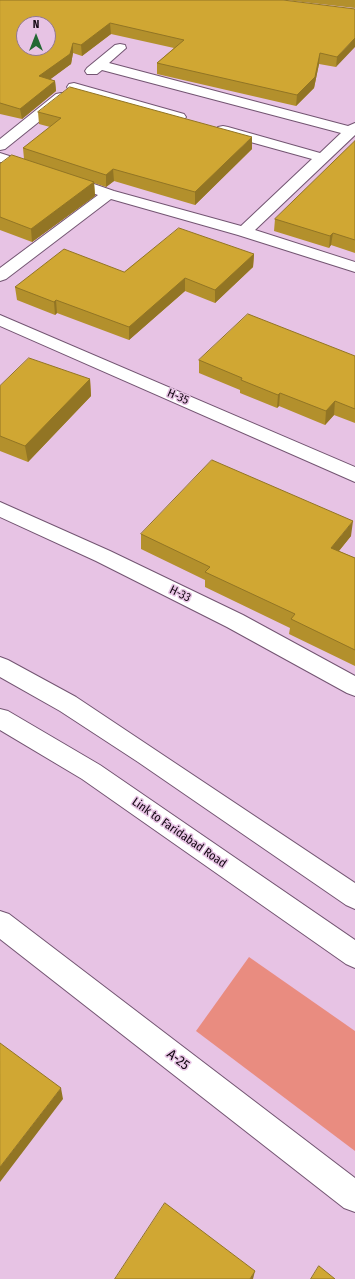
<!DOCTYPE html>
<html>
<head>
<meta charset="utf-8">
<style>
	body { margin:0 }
	#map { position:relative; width:355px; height:1279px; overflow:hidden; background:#e7c3e4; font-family:"Fira Sans Condensed",sans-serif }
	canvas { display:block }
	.north { position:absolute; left:16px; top:16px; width:40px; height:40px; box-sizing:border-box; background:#e7c3e4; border:1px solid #937890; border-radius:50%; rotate:0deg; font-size:11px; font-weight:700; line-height:16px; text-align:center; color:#140813 }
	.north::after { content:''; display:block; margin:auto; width:14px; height:18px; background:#236833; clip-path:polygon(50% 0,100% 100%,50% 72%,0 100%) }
</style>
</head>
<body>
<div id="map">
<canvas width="355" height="1279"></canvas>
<div class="north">N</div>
</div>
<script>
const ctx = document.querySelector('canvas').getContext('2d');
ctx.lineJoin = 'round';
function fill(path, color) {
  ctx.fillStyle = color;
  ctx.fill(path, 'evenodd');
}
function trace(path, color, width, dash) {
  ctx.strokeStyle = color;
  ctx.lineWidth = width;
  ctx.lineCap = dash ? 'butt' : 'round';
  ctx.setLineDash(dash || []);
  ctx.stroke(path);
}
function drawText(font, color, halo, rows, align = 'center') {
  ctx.font = font + ' "Fira Sans Condensed",sans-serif';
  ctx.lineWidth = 3;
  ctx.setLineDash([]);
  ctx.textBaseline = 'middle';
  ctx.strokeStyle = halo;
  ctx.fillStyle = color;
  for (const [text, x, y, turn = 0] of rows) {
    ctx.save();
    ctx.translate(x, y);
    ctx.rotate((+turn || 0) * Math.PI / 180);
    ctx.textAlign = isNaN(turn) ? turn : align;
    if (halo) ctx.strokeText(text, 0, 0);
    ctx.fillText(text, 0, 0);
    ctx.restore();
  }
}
fill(new Path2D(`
	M 249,957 L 355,1031 L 355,1151 L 196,1031 Z`), '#e98c80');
const minor = new Path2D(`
	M 120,44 L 125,45 L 126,48 L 109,63 L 348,126 L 355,123 L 355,135 L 255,230 L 355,262 L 355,272 L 238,235 L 111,199 L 6,279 L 0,281 L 0,268 L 98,195 L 61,182 L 59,179 L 61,176 L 66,175 L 71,176 L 114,191 L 241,226 L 312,159 L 218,133 L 216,130 L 218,127 L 223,126 L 228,127 L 320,153 L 341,133 L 102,70 L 97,74 L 87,74 L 85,71 L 87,68 L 115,45 Z
	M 74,83 L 184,114 L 186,117 L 184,120 L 179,121 L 69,90 L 67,87 L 69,84 Z
	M 61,93 L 66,94 L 68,97 L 66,100 L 5,149 L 0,150 L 0,139 L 56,94 Z
	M 0,153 L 40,166 L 42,169 L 40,172 L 35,173 L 0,162 Z
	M 0,315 L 355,467 L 355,482 L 0,326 Z
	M 0,502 L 110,551 L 243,615 L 355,676 L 355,696 L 347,693 L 227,627 L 96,561 L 0,517 Z
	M 0,911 L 9,914 L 355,1178 L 355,1212 L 344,1208 L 0,939 Z`);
const primary = new Path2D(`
	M 0,657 L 8,660 L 76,697 L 355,883 L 355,909 L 346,905 L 138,762 L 60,711 L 0,677 Z
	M 0,709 L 8,711 L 100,765 L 355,940 L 355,968 L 346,964 L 82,779 L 0,730 Z`);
trace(minor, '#735572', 2);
trace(primary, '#735572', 2);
fill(minor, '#fff');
fill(primary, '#fff');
fill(new Path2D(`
	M 0,0 L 355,9 L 336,67 L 319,64 L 314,88 L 296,106 L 157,74 L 157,63 L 174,48 L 111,34 L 82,56 L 73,53 L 71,64 L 50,79 L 55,81 L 56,91 L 22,119 L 0,114 Z
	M 285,0 L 355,0 L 355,8 Z
	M 38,112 L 252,149 L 195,205 L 114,181 L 106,187 L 94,183 L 95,196 L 32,242 L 0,230 L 0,164 L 24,159 L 23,148 L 50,127 L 39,124 Z
	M 355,141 L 355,253 L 331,245 L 329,248 L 274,231 L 275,219 Z
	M 254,254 L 253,267 L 215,303 L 185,291 L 129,340 L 57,313 L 55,315 L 17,300 L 15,287 Z
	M 355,356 L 355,423 L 334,415 L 325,425 L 279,406 L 277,408 L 240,393 L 240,390 L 199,373 L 199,360 Z
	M 90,379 L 91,396 L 28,462 L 0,451 L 0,386 Z
	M 141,534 L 351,536 L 339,551 L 355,558 L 355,666 L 289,634 L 290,628 L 205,587 L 205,580 L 141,549 Z`), '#b3902c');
fill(new Path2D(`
	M 110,23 L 111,34 L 82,56 L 81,45 Z
	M 355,38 L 355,47 L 336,67 L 337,57 Z
	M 73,43 L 73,53 L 71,64 L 40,87 L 39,76 Z
	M 320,53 L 319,64 L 314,88 L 296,106 L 297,95 Z
	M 55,81 L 56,91 L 22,119 L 20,109 Z
	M 252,137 L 252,149 L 195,205 L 195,192 Z
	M 113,169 L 114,181 L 106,187 L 106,175 Z
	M 94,182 L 95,196 L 32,242 L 31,229 Z
	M 333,233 L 331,245 L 329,248 L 330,236 Z
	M 254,254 L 253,267 L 215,303 L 215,290 Z
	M 185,278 L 185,291 L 129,340 L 129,327 Z
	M 56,300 L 57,313 L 55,315 L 54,302 Z
	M 90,379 L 91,396 L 28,462 L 25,446 Z
	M 280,393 L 279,406 L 277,408 L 278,395 Z
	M 335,401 L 334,415 L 325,425 L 326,411 Z
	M 353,521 L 351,536 L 329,563 L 331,548 Z
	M 61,1088 L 63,1099 L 0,1182 L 0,1167 Z
	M 255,1271 L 253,1279 L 250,1279 Z`), '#927524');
const building = new Path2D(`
	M 0,0 L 283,0 L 355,9 L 355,38 L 337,57 L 320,53 L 315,77 L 297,95 L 157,63 L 184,40 L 110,23 L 81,45 L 73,43 L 70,54 L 39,76 L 55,81 L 20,109 L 0,103 ZM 24,24 L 48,24 L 48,48 L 24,48 Z
	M 70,87 L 252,137 L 195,192 L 113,169 L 106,175 L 23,148 L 61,118 L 38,112 Z
	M 355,141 L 355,240 L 333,233 L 330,236 L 275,219 Z
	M 12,155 L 94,182 L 31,229 L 0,217 L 0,164 Z
	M 179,228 L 254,254 L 215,290 L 185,278 L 129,327 L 56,300 L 54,302 L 15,287 L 64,249 L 124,272 Z
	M 248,314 L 355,356 L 355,409 L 335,401 L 326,411 L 280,393 L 278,395 L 241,380 L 242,378 L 199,360 Z
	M 29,358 L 90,379 L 25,446 L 0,436 L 0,386 Z
	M 212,460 L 353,521 L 331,548 L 355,558 L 355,650 L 291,619 L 295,614 L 205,572 L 210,567 L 141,534 Z
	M 0,1043 L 61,1088 L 0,1167 Z
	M 165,1203 L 255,1271 L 250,1279 L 115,1279 Z
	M 319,1266 L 335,1279 L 311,1279 Z`);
fill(building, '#d0a733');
trace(building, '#927524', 1);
drawText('12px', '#140813', '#e7c3e4', [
	["H-35",178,397,23],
	["H-33",180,594,26],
	["Link to Faridabad Road",179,833,35]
]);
drawText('14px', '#140813', '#e7c3e4', [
	["A-25",178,1060,38]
]);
</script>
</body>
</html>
